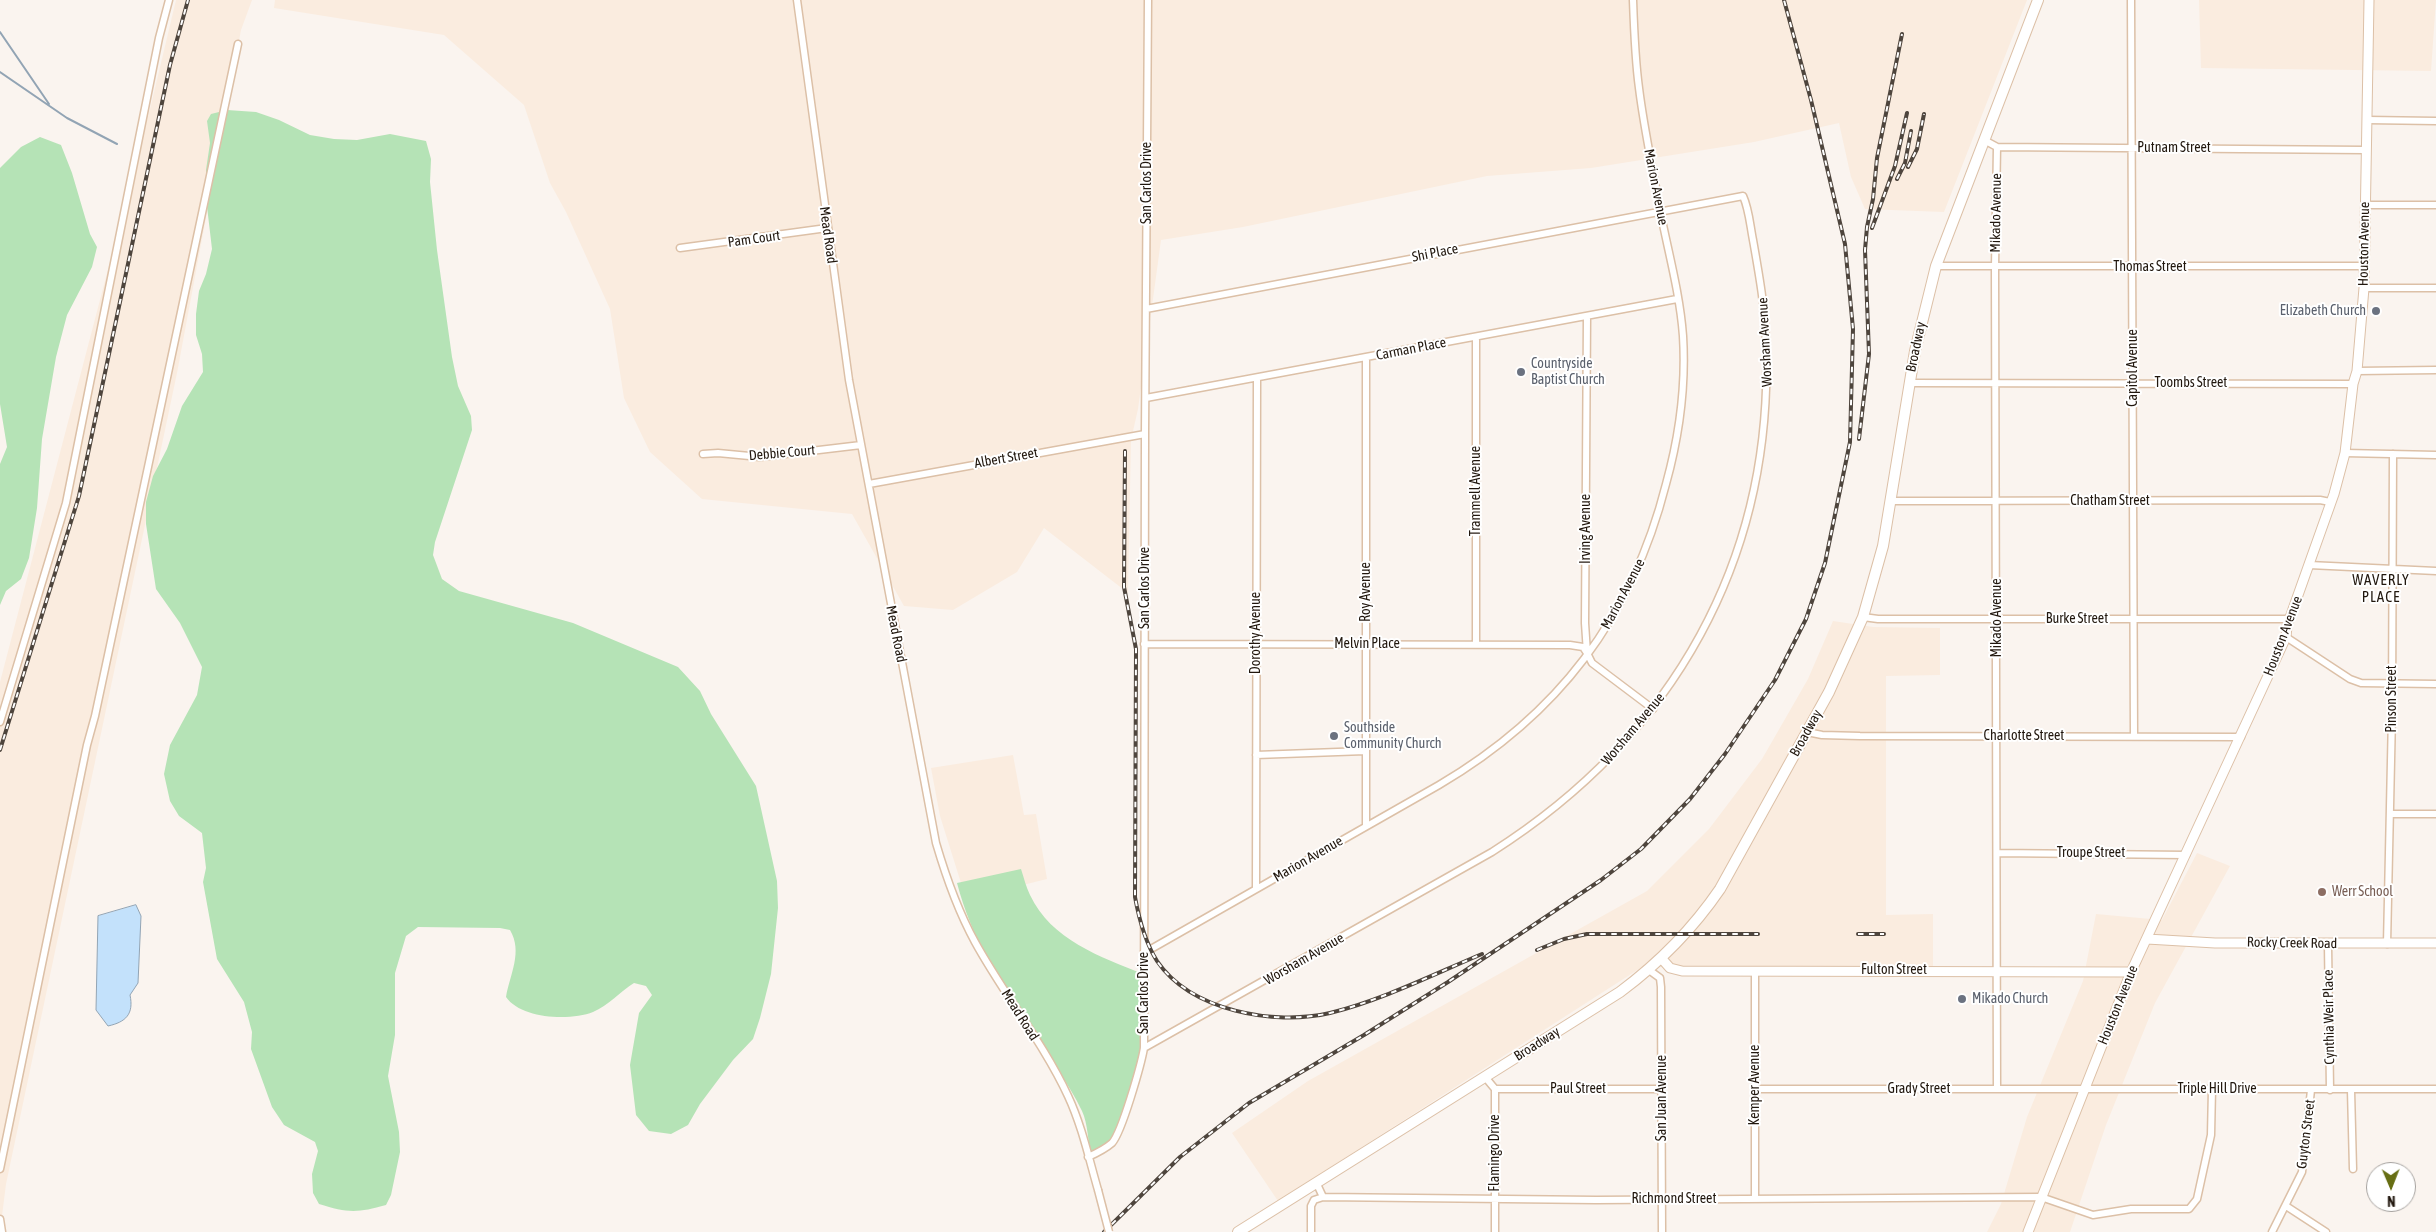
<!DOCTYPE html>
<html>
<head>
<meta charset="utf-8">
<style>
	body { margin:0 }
	#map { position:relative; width:2436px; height:1232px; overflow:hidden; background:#faf4ef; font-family:"Asap Condensed",sans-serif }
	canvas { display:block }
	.north { position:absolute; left:2366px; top:1162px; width:50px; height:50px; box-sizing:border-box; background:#fff; border:1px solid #a6a29f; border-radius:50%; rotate:179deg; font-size:14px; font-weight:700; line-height:20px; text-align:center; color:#21170e }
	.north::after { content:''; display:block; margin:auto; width:18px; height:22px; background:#676e13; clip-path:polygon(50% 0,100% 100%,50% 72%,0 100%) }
</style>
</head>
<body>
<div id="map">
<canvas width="2436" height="1232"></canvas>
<div class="north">N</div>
</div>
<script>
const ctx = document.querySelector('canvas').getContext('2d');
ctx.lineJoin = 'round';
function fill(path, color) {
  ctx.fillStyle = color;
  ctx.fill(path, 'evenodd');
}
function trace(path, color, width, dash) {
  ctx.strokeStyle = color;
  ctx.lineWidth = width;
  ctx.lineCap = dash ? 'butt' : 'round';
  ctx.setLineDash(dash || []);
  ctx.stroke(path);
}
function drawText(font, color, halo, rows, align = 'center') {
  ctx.font = font + ' "Asap Condensed",sans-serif';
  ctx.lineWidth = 4;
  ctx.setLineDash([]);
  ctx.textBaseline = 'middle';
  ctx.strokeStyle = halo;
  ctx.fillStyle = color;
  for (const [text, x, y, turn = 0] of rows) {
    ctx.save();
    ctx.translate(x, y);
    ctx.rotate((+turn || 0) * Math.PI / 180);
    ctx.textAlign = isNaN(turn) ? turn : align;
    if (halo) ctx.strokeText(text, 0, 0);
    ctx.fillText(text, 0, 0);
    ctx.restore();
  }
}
fill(new Path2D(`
	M 176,0 L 252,0 L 241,30 L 177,373 L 6,1184 L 0,1232 L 0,682 L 151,105 Z
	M 275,0 L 2027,0 L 1944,212 L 1865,209 L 1851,177 L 1839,123 L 1754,142 L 1591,168 L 1487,176 L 1243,227 L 1161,240 L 1138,409 L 1131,440 L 1128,593 L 1044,528 L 1017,572 L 953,610 L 904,606 L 852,514 L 702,499 L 650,452 L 624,398 L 610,309 L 566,212 L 550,183 L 524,105 L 444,35 L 274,8 Z
	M 2199,0 L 2436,0 L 2431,71 L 2201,68 Z
	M 1833,621 L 1873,627 L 1940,628 L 1940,675 L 1886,676 L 1886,915 L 1933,914 L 1933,970 L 1642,967 L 1278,1201 L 1232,1133 L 1308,1081 L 1647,891 L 1709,829 L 1762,759 L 1808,679 Z
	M 1013,755 L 1024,815 L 1036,814 L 1047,879 L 966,899 L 940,816 L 931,768 Z
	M 2197,853 L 2230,866 L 2155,1003 L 2106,1125 L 2070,1232 L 1987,1232 L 2001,1204 L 2027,1117 L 2083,981 L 2096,914 L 2162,920 Z`), '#faecdf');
fill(new Path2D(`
	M 227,110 L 256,112 L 279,120 L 310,135 L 334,139 L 357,140 L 390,134 L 426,141 L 431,159 L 430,182 L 437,250 L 452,357 L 458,386 L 471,416 L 472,430 L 435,542 L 433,555 L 442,579 L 459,591 L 573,623 L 678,667 L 700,691 L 711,714 L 756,786 L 777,881 L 778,908 L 771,974 L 760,1018 L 753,1039 L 733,1060 L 700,1104 L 688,1125 L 671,1134 L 649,1131 L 636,1115 L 630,1065 L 639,1013 L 652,995 L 646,986 L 634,983 C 621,991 608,1006 593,1012 C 570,1021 521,1019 506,997 C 510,974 523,952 510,930 L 500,928 L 418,927 L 406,936 L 395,973 L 395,1035 L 388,1076 L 399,1132 L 400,1152 L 391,1195 L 386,1205 C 358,1213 347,1213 319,1204 L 313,1193 L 312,1174 L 318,1151 L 315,1142 L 284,1125 L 272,1107 L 251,1049 L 252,1032 L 244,1002 L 217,959 L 203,882 L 206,868 L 202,833 L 179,816 L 170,801 L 164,774 L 170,745 L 197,695 L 202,667 L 180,623 L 156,589 L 146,524 L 146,502 L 153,476 L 167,449 L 182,406 L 203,372 L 202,354 L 196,335 L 196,314 L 199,291 L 206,274 L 212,249 L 206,198 L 206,170 L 210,143 L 207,121 L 211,114 Z
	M 40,137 L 61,145 L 72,173 L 90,234 L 97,247 L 92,267 L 67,315 L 56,357 L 42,439 L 37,508 L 29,558 L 21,579 L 6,591 L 0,605 L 0,464 L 7,447 L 0,404 L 0,168 L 21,147 Z
	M 1021,869 C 1024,878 1026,887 1030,895 C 1051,940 1101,957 1143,974 L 1143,1049 L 1116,1135 L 1104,1150 L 1091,1156 C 1088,1142 1088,1124 1082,1111 C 1069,1083 1049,1059 1032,1033 C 1001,987 971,937 957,883 Z`), '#b5e3b6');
const water = new Path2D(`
	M 136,905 L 141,916 L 138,983 L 130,995 C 134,1014 126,1022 108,1026 L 96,1010 L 98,916 Z`);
fill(water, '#c3e1fb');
trace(water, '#92a4b4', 1);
trace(new Path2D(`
	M 0,32 L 49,104
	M 0,72 L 67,118 L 117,144`), '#92a4b4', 2);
const street = new Path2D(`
	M 797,0 L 849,380 L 936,843 C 946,877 958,911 975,942 C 1004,995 1043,1042 1068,1096 C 1082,1126 1089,1159 1098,1190
	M 2131,0 L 2134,736
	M 2367,120 L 2436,121
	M 1984,140 L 1997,147 L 2365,150
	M 2365,205 L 2436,205
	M 680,248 L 827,228
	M 1936,266 L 2363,266
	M 2364,288 L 2436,288
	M 1587,316 L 1585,623 L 1587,653 L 1592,663 L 1653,709
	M 1366,358 L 1366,826
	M 2357,371 L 2436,370
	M 1909,383 L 2353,384
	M 1146,398 L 1677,299
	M 2345,453 L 2436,455
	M 703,454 L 718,453 L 760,457 L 861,445
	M 869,484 L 1145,434
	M 1890,501 L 2320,500 L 2330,502
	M 2309,565 L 2436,571
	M 1863,617 L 1878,619 L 2291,619
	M 2286,637 L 2350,679 L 2361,683 L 2436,684
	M 1144,644 L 1570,645 L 1583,647 L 1587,653
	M 1476,645 L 1476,337
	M 0,722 L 66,503 L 159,38 L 169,0
	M 1807,732 L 1822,735 L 1860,736 L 2241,737
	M 1256,755 L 1365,751
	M 2390,814 L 2436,814
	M 1997,853 L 2186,855
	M 1256,888 L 1257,378
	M 2328,944 L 2330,1090
	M 2387,944 L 2392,715 L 2393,454
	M 1144,951 L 1151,949 L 1439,785 C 1558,715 1632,618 1666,484 C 1679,437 1686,385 1683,336 C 1680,294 1668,251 1660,210 C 1653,169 1644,129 1639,88 C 1635,59 1634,29 1633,0
	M 1649,970 L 1660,978 L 1661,987 L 1662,1232
	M 1755,971 L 1755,1199
	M 1144,1048 L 1492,852 C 1674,736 1774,559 1766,342 C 1765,307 1759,274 1753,240 C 1750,225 1749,209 1743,196 L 1146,309
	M 1485,1077 L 1495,1089 L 1495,1232
	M 1495,1089 L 1662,1089
	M 1755,1089 L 2436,1089
	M 1997,1089 L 1995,267 L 1997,147
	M 2351,1090 L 2353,1169
	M 1088,1157 C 1097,1153 1105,1149 1112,1143 C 1122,1132 1141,1065 1144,1048 L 1145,434 L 1148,0
	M 0,1169 L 87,745 L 95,716 L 238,44
	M 1316,1182 L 1323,1197
	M 2286,1206 L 2326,1232
	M 0,1219 L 2,1232
	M 1311,1232 L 1311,1206 L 1314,1200 L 1323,1197 L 1596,1200 L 2041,1197 L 2093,1215 L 2131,1209 L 2189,1209 L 2197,1199 L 2211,1135 L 2212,1089
	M 2272,1232 L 2302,1172 L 2311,1090`);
const secondary = new Path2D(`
	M 2147,939 L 2215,943 L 2436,943
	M 1662,959 L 1670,968 L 1682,971 L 2131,972
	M 2028,1232 L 2131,972 L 2286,637 L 2287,626 L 2334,494 L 2345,453 L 2353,384 L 2357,371 L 2364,288 L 2369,0`);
const primary = new Path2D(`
	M 1238,1232 L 1620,992 C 1659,963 1692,930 1720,889 L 1829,692 L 1863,617 L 1883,546 L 1915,351 L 1936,266 L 2038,0`);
trace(street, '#dcc0a7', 9);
trace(secondary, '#dcc0a7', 11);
trace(primary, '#dcc0a7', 12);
trace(street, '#fff', 6);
trace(secondary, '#fff', 9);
trace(primary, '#fff', 10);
const rail = new Path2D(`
	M 1908,167 L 1917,149 L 1924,114
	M 1897,179 L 1905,163 L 1911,131
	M 1872,228 L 1895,166 L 1907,113
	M 1859,439 L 1869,354 L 1865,250 L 1867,227 L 1873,199 L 1877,158 L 1902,34
	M 1125,451 L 1124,587 L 1136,649 L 1135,897 C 1139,919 1145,942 1157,961 C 1191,1011 1274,1026 1330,1013 C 1382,1000 1432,975 1482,954
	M 0,750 L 79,496 L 170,65 L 188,0
	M 1858,934 L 1884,934
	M 1537,950 L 1564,939 L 1587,934 L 1758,934
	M 1104,1232 L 1180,1157 L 1249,1103 L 1364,1035 L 1448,982 L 1601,880 L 1641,849 L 1690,799 L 1725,754 L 1775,680 L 1806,619 L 1825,563 L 1850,442 L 1853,329 L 1845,244 L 1811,100 L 1784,0`);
trace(rail, '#4e453d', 4);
trace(rail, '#fff', 2, [5.5]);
const streetBridge = new Path2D(`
	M 1098,1190 L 1109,1232`);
trace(streetBridge, '#dcc0a7', 9, []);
trace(streetBridge, '#fff', 6);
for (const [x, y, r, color] of [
	[2376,311,5,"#6b7280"],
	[1521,372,5,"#6b7280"],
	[1334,736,5,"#6b7280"],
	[2322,892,5,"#8d6e63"],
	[1962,999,5,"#6b7280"]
]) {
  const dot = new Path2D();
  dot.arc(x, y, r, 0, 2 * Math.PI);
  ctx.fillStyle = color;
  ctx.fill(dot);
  trace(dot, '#fff', 2);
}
drawText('14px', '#21170e', '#fff', [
	["Putnam Street",2174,148],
	["San Carlos Drive",1147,183,-90],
	["Marion Avenue",1656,187,79],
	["Mikado Avenue",1996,213,-89],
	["Mead Road",828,235,82],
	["Pam Court",754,239,-8],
	["Houston Avenue",2364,244,-89],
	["Shi Place",1435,253,-11],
	["Thomas Street",2150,267],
	["Worsham Avenue",1765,342,-93],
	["Broadway",1916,347,-78],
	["Carman Place",1411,349,-11],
	["Capitol Avenue",2133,368,-90],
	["Toombs Street",2191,383],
	["Debbie Court",782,453,-5],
	["Albert Street",1006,458,-10],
	["Trammell Avenue",1476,491,-90],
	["Chatham Street",2110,501],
	["Irving Avenue",1586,529,-90],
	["San Carlos Drive",1145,588,-90],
	["Roy Avenue",1366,592,-90],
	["Marion Avenue",1623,594,-62],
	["Mikado Avenue",1997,618,-90],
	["Burke Street",2077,619],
	["Dorothy Avenue",1256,633,-90],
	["Mead Road",896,634,79],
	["Houston Avenue",2283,636,-69],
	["Melvin Place",1367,644],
	["Pinson Street",2392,699,-90],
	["Worsham Avenue",1633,729,-50],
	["Broadway",1806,733,-61],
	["Charlotte Street",2024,736],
	["Troupe Street",2091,853],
	["Marion Avenue",1308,859,-30],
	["Rocky Creek Road",2292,943,1],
	["Worsham Avenue",1304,959,-30],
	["Fulton Street",1894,970],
	["San Carlos Drive",1144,993,-90],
	["Houston Avenue",2118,1005,-68],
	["Mead Road",1020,1015,58],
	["Cynthia Weir Place",2329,1017,-91],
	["Broadway",1537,1044,-32],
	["Kemper Avenue",1755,1085,-90],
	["Paul Street",1578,1089],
	["Grady Street",1919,1089],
	["Triple Hill Drive",2217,1089],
	["San Juan Avenue",1662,1098,-90],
	["Guyton Street",2306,1134,-83],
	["Flamingo Drive",1495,1153,-90],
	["Richmond Street",1674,1199]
]);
drawText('14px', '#5b616d', '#fff', [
	["Elizabeth Church",2366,311,"right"],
	["Countryside",1531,364],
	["Baptist Church",1531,380],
	["Southside",1344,728],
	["Community Church",1344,744],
	["Mikado Church",1972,999]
], 'left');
drawText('14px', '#785e54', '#fff', [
	["Werr School",2332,892]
], 'left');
ctx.letterSpacing = '1px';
drawText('15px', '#21170e', '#fff', [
	["WAVERLY",2381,580],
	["PLACE",2381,597]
]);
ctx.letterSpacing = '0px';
</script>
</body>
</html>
